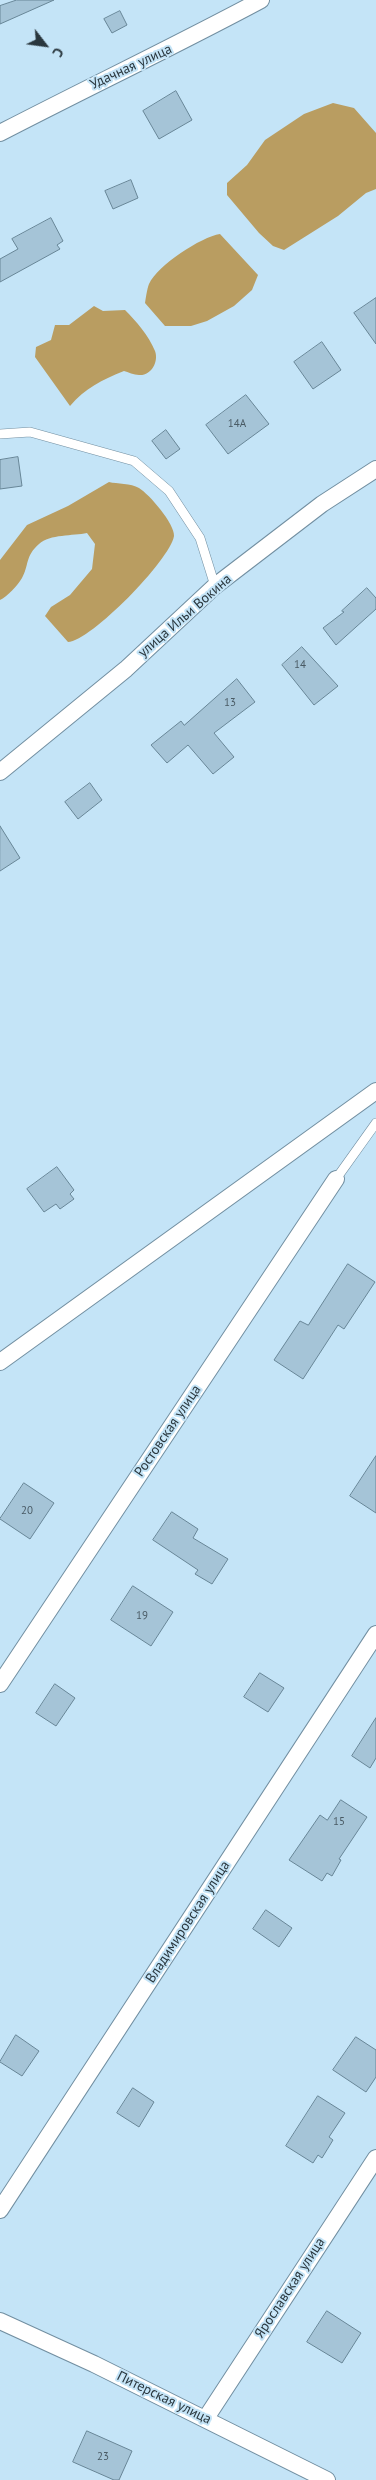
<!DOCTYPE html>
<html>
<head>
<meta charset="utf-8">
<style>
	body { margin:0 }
	#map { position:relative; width:376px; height:2480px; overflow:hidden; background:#c4e4f7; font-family:"PT Sans",sans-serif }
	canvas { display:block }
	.north { position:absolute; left:20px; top:20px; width:50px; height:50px; -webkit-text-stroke:4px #c4e4f7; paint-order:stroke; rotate:120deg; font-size:14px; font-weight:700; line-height:20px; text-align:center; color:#2a373e }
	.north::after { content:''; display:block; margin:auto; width:18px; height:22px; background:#2a373e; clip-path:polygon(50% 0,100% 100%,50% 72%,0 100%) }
</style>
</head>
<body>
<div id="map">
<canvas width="376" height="2480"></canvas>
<div class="north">С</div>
</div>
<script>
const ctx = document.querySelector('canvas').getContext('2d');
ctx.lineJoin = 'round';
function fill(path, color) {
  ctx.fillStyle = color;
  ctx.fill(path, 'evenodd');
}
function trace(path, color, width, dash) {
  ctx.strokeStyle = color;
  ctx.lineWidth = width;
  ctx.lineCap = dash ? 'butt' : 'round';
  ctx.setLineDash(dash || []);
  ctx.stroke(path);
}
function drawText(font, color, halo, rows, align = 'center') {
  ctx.font = font + ' "PT Sans",sans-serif';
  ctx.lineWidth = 4;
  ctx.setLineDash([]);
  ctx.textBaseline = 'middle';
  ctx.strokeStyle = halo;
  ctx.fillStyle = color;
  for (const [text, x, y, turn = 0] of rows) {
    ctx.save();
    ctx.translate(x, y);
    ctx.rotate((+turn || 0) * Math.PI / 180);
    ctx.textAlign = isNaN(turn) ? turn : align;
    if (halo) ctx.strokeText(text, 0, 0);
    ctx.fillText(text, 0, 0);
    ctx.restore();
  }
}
fill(new Path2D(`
	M 333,103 L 354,108 L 376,133 L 376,189 L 366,193 L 338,216 L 284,250 L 273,246 L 259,233 L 227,195 L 227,183 L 247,165 L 265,140 L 304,114 Z
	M 220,234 L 258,275 L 252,290 L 234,306 L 207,321 L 191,326 L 165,326 L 145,303 C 146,297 147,289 149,284 C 158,265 201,237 220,234 Z
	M 94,306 L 103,311 L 125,310 C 136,321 149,336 155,351 C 159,362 151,376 139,375 C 134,375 128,372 124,371 C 102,380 85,388 70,406 L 35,357 L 36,347 L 51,340 L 55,325 L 69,325 Z
	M 109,482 C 117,484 131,483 139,488 C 149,494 175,524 174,536 C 170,560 91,641 68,642 L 45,616 L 51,607 L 70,595 L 92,569 L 95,544 L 87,533 C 73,536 50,534 39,544 C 25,556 29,566 22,578 C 18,585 7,597 0,600 L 0,560 L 27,525 L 68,506 Z`), '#b99d61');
const building = new Path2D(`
	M 17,0 L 54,0 L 0,24 L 0,6 Z
	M 120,11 L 127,25 L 112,33 L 104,19 Z
	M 176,91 L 192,120 L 159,139 L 143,111 Z
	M 131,180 L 138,198 L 113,209 L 105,191 Z
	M 51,218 L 63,241 L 57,245 L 60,249 L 0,282 L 0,259 L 18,249 L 12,239 Z
	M 376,298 L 376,344 L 354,313 Z
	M 322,342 L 341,370 L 313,389 L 294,362 Z
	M 246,395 L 269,424 L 228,454 L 206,425 Z
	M 166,430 L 180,449 L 166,459 L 152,441 Z
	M 18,457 L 22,486 L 0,489 L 0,460 Z
	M 367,588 L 376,598 L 376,609 L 336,645 L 323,628 L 344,612 L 342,611 Z
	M 302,647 L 338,686 L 314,705 L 282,665 Z
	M 237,679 L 255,702 L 214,733 L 234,757 L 213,774 L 188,745 L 167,763 L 151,745 L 181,721 L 184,725 Z
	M 90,783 L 102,800 L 78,819 L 65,802 Z
	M 0,826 L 20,858 L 0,871 Z
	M 57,1167 L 74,1190 L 70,1194 L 74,1199 L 60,1209 L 56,1204 L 44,1212 L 27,1189 Z
	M 348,1264 L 375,1282 L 344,1329 L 338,1325 L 303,1379 L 274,1360 L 300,1321 L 308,1325 Z
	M 376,1456 L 376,1513 L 350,1496 Z
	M 24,1483 L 54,1503 L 30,1539 L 0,1519 Z
	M 172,1512 L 198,1529 L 193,1538 L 228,1559 L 212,1584 L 195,1574 L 198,1570 L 153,1540 Z
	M 133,1586 L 173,1612 L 151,1646 L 111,1620 Z
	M 260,1673 L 284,1688 L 268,1712 L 244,1697 Z
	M 55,1684 L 75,1698 L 56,1726 L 36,1713 Z
	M 376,1718 L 376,1758 L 370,1768 L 352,1756 Z
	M 341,1800 L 367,1817 L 339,1859 L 341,1860 L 332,1876 L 327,1873 L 322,1881 L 289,1860 L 320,1815 L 327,1820 Z
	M 266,1910 L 292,1928 L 279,1947 L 253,1929 Z
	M 16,2035 L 39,2051 L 22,2076 L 0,2062 Z
	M 356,2037 L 376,2050 L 376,2077 L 366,2092 L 333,2070 Z
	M 133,2088 L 154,2102 L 139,2127 L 117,2113 Z
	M 318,2096 L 345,2113 L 329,2137 L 333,2140 L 322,2158 L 318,2155 L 313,2163 L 286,2146 Z
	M 327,2311 L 361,2333 L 342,2363 L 307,2342 Z
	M 87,2431 L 132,2451 L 119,2480 L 114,2480 L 73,2462 Z`);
fill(building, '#a5c4d7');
trace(building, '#688697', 1);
const lane = new Path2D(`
	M 0,434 L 30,432 L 134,461 L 169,491 L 200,538 L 215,586
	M 336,1179 L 376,1123`);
const street = new Path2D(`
	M 0,133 C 87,88 175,46 261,0
	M 0,772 L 126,669 L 215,586 L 322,504 L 376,469
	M 0,1362 L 376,1091
	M 0,1684 L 336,1179
	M 0,2210 L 376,1634
	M 0,2321 L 94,2364 L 327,2480
	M 206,2418 L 376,2158`);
trace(lane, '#728fa1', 10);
trace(street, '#728fa1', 18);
trace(lane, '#fff', 9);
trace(street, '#fff', 16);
drawText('11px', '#495a64', null, [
	["14А",237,424],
	["14",300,665],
	["13",230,703],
	["20",27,1511],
	["19",142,1616],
	["15",339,1822],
	["23",103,2457]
]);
drawText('14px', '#2a373e', '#c4e4f7', [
	["Удачная улица",131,67,-25],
	["улица Ильи Вокина",185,616,-41],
	["Ростовская улица",168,1431,-56],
	["Владимировская улица",188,1922,-57],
	["Ярославская улица",290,2288,-57],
	["Питерская улица",164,2398,26]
]);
</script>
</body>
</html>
